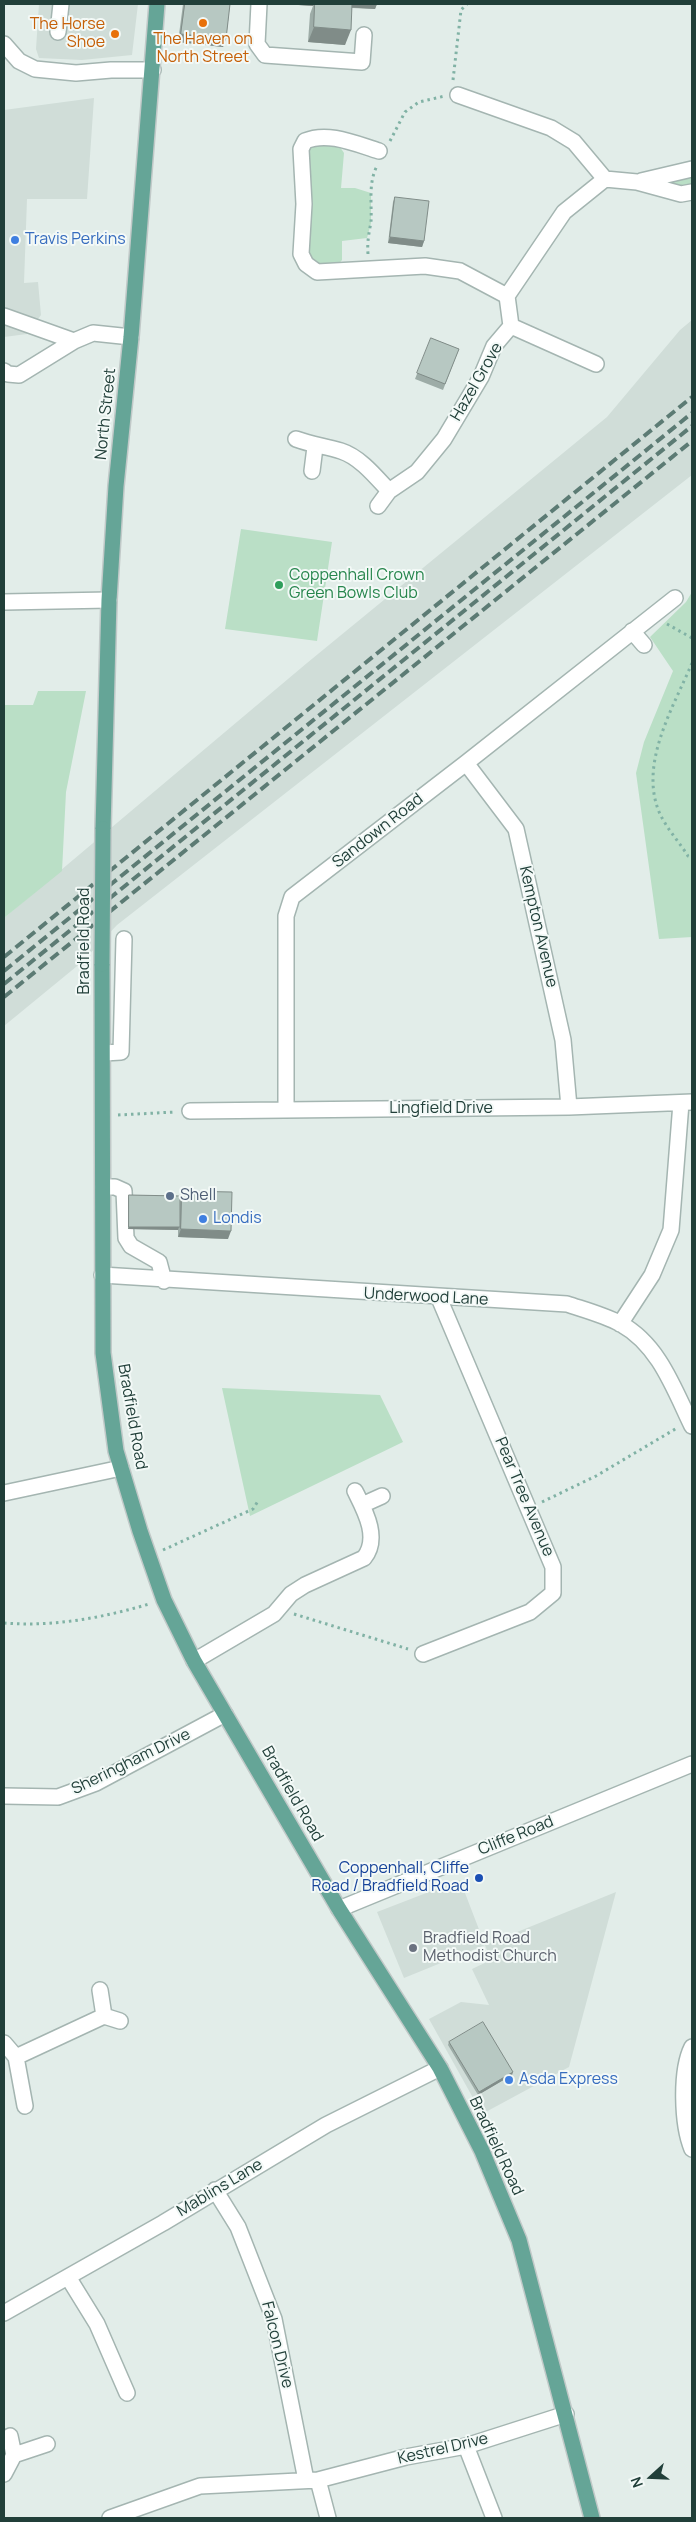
<!DOCTYPE html>
<html>
<head>
<meta charset="utf-8">
<style>
	body { margin:0 }
	#map { position:relative; width:696px; height:2522px; overflow:hidden; background:#e2ede9; font-family:Manrope,sans-serif }
	canvas { display:block }
	.frame { position:absolute; inset:0; border:5px solid #213f39; pointer-events:none }
	.north { position:absolute; left:626px; top:2452px; width:50px; height:50px; -webkit-text-stroke:4px #f3f9f7; paint-order:stroke; rotate:250deg; font-size:14px; font-weight:700; line-height:20px; text-align:center; color:#213f39 }
	.north::after { content:''; display:block; margin:auto; width:18px; height:22px; background:#213f39; clip-path:polygon(50% 0,100% 100%,50% 72%,0 100%) }
</style>
</head>
<body>
<div id="map">
<canvas width="696" height="2522"></canvas>
<div class="frame"></div>
<div class="north">N</div>
</div>
<script>
const ctx = document.querySelector('canvas').getContext('2d');
ctx.lineJoin = 'round';
function fill(path, color) {
  ctx.fillStyle = color;
  ctx.fill(path, 'evenodd');
}
function trace(path, color, width, dash) {
  ctx.strokeStyle = color;
  ctx.lineWidth = width;
  ctx.lineCap = dash ? 'butt' : 'round';
  ctx.setLineDash(dash || []);
  ctx.stroke(path);
}
function drawText(font, color, halo, rows, align = 'center') {
  ctx.font = font + ' Manrope,sans-serif';
  ctx.lineWidth = 4;
  ctx.setLineDash([]);
  ctx.textBaseline = 'middle';
  ctx.strokeStyle = halo;
  ctx.fillStyle = color;
  for (const [text, x, y, turn = 0] of rows) {
    ctx.save();
    ctx.translate(x, y);
    ctx.rotate((+turn || 0) * Math.PI / 180);
    ctx.textAlign = isNaN(turn) ? turn : align;
    if (halo) ctx.strokeText(text, 0, 0);
    ctx.fillText(text, 0, 0);
    ctx.restore();
  }
}
fill(new Path2D(`
	M 39,4 L 138,4 L 132,55 L 82,60 L 39,58 L 36,49 Z
	M 94,98 L 87,199 L 27,199 L 24,283 L 38,282 L 41,315 L 27,334 L 4,337 L 4,110 Z
	M 692,320 L 692,475 L 117,925 L 82,962 L 4,1026 L 4,918 L 307,663 L 607,417 L 680,330 Z
	M 460,1880 L 485,1945 L 616,1892 L 569,2067 L 482,2114 L 429,2019 L 461,2002 L 489,2005 L 472,1969 L 491,1960 L 485,1945 L 404,1978 L 377,1912 Z`), '#d0ddd8');
fill(new Path2D(`
	M 334,138 L 344,153 L 341,188 L 355,188 L 371,193 L 371,223 L 367,238 L 342,241 L 342,260 L 332,272 L 306,264 L 305,141 Z
	M 692,168 L 692,192 L 651,184 Z
	M 241,529 L 332,542 L 317,641 L 225,629 Z
	M 692,592 L 692,937 L 659,939 L 636,773 L 644,742 L 673,671 L 650,637 L 686,602 Z
	M 38,691 L 86,691 L 66,792 L 62,871 L 4,918 L 4,705 L 33,705 Z
	M 222,1388 L 380,1395 L 403,1442 L 250,1516 Z`), '#badfc6');
const minor = new Path2D(`
	M 259,4 L 257,44 L 265,55 L 362,62 L 364,35
	M 58,32 L 61,4
	M 4,44 L 19,61 L 35,69 L 76,73 L 111,70 L 153,70
	M 458,95 L 551,128 L 574,142 L 605,179
	M 379,151 C 356,144 328,131 305,141 L 301,149 L 304,204 L 301,254 L 306,264 L 317,272 L 425,266 L 460,271 L 507,296
	M 641,181 L 692,169
	M 4,316 L 74,341
	M 511,326 L 596,364
	M 4,371 L 8,374 L 19,375 L 74,341 L 93,333 L 131,337
	M 296,439 C 312,445 325,446 341,451 C 360,457 376,477 389,491 L 417,472 L 444,439 L 481,377 L 494,346 L 511,326 L 507,296 L 564,212 L 605,179 L 637,182 L 681,194 L 692,192
	M 312,471 L 315,447
	M 378,506 L 389,491
	M 4,602 L 109,600
	M 632,631 L 644,645
	M 466,763 L 516,829 L 563,1040 L 569,1107
	M 104,1053 L 121,1052 L 124,939
	M 286,1110 L 286,916 L 292,897 L 466,763 L 675,598
	M 190,1111 L 569,1107 L 692,1102
	M 103,1187 L 115,1187 L 124,1191 L 126,1238 L 131,1246 L 159,1262 L 164,1281
	M 102,1275 L 567,1304 C 585,1310 604,1315 621,1324 C 659,1345 674,1389 692,1426
	M 620,1324 L 652,1275 L 671,1230 L 681,1103
	M 4,1493 L 121,1468
	M 362,1505 L 382,1496
	M 423,1654 L 530,1612 L 553,1593 L 553,1567 L 439,1298
	M 194,1661 L 274,1614 L 291,1594 L 305,1585 L 364,1558 C 380,1538 365,1511 355,1491
	M 4,1796 L 58,1797 L 96,1783 L 225,1714
	M 339,1909 L 692,1764
	M 100,1990 L 104,2016
	M 4,2043 L 16,2057 L 25,2106
	M 692,2047 C 680,2071 682,2125 692,2149
	M 16,2057 L 104,2016 L 120,2021
	M 215,2190 L 238,2227 L 274,2319 L 306,2480
	M 68,2277 L 97,2324 L 127,2393
	M 4,2313 L 163,2223 L 326,2125 L 440,2068
	M 10,2436 L 14,2455
	M 466,2446 L 494,2518
	M 4,2474 L 14,2455 L 47,2444
	M 318,2480 L 328,2518
	M 110,2518 L 200,2486 L 318,2480 L 406,2457 L 466,2446 L 566,2414`);
const major = new Path2D(`
	M 103,829 L 109,600 L 116,486 L 131,337 L 157,4
	M 102,964 L 103,1353 L 116,1451 L 140,1531 L 164,1600 L 194,1661 L 339,1909 L 440,2068 L 482,2151 L 519,2240 L 592,2518`);
trace(minor, '#a4b5b1', 18);
trace(major, '#c1c9c8', 18);
trace(new Path2D(`
	M 453,80 L 461,10 L 467,4
	M 390,141 L 405,112 L 419,102 L 445,96
	M 368,254 C 367,242 369,233 371,222 C 372,204 368,183 377,166
	M 667,624 L 692,638
	M 692,663 C 673,708 638,765 660,814 C 667,829 680,843 688,856 L 692,858
	M 118,1115 L 175,1112
	M 542,1502 L 596,1476 L 677,1428
	M 163,1550 L 253,1509 L 258,1501
	M 294,1614 L 408,1649
	M 4,1623 C 53,1627 102,1618 149,1604`), '#81b2a5', 3, [2.5, 4]);
trace(minor, '#fff', 15);
trace(major, '#65a597', 15);
trace(new Path2D(`
	M 4,957 L 692,397
	M 4,971 L 692,413
	M 4,984 L 692,426
	M 4,997 L 692,441`), '#5c7b74', 4, [10, 5]);
const majorBridge = new Path2D(`
	M 102,964 L 103,829`);
trace(majorBridge, '#c1c9c8', 18, []);
trace(majorBridge, '#65a597', 15);
fill(new Path2D(`
	M 183,4 L 230,4 L 226,39 L 223,47 L 178,42 Z
	M 284,4 L 377,4 L 375,9 L 352,8 L 345,45 L 308,42 L 310,14 L 313,6 Z
	M 395,197 L 424,241 L 422,247 L 388,243 L 393,202 Z
	M 431,338 L 459,349 L 443,390 L 415,379 Z
	M 182,1191 L 228,1239 L 178,1237 L 178,1230 L 128,1229 L 128,1198 L 129,1195 L 180,1196 Z
	M 449,2042 L 512,2075 L 478,2095 L 448,2045 Z`), '#9daca7');
fill(new Path2D(`
	M 284,4 L 314,4 L 313,6 Z
	M 344,4 L 377,4 L 375,9 L 343,7 Z
	M 314,27 L 351,30 L 345,45 L 308,42 Z
	M 181,34 L 226,39 L 223,47 L 178,42 Z
	M 390,237 L 424,241 L 422,247 L 388,243 Z
	M 129,1227 L 179,1227 L 178,1230 L 128,1229 Z
	M 181,1229 L 231,1231 L 228,1239 L 178,1237 Z
	M 513,2072 L 512,2075 L 478,2095 L 479,2092 Z`), '#808c88');
const building = new Path2D(`
	M 185,4 L 230,4 L 226,39 L 181,34 Z
	M 315,4 L 352,4 L 351,30 L 314,27 Z
	M 395,197 L 429,201 L 424,241 L 390,237 Z
	M 431,338 L 459,349 L 445,384 L 417,373 Z
	M 182,1191 L 232,1192 L 231,1231 L 181,1229 Z
	M 129,1195 L 180,1196 L 180,1227 L 129,1227 Z
	M 483,2022 L 513,2072 L 479,2092 L 449,2042 Z`);
fill(building, '#b7c8c2');
trace(building, '#808c88', 1);
for (const [x, y, r, color] of [
	[203,23,5,"#e8710a"],
	[115,34,5,"#e8710a"],
	[15,240,5,"#3f7fe0"],
	[279,585,5,"#2e9e5b"],
	[170,1196,5,"#5c6f8a"],
	[203,1219,5,"#3f7fe0"],
	[479,1878,5,"#1a4fb4"],
	[413,1948,5,"#6b7280"],
	[509,2080,5,"#3f7fe0"]
]) {
  const dot = new Path2D();
  dot.arc(x, y, r, 0, 2 * Math.PI);
  ctx.fillStyle = color;
  ctx.fill(dot);
  trace(dot, '#f3f9f7', 2);
}
drawText('16px', '#c56008', '#f3f9f7', [
	["The Horse",105,25],
	["Shoe",105,43],
	["The Haven on",203,40,"center"],
	["North Street",203,58,"center"]
], 'right');
drawText('16px', '#366cbe', '#f3f9f7', [
	["Travis Perkins",25,240],
	["Londis",213,1219],
	["Asda Express",519,2080]
], 'left');
drawText('16px', '#213f39', '#f3f9f7', [
	["Hazel Grove",477,382,-60],
	["North Street",106,414,-84],
	["Sandown Road",378,831,-38],
	["Kempton Avenue",538,927,77],
	["Bradfield Road",85,941,-90],
	["Lingfield Drive",441,1109],
	["Underwood Lane",426,1297,3],
	["Bradfield Road",132,1417,80],
	["Pear Tree Avenue",524,1497,67],
	["Sheringham Drive",131,1762,-26],
	["Bradfield Road",292,1794,60],
	["Cliffe Road",516,1836,-22],
	["Bradfield Road",496,2146,65],
	["Mablins Lane",220,2188,-31],
	["Falcon Drive",277,2345,76],
	["Kestrel Drive",443,2449,-13]
]);
drawText('16px', '#27864d', '#f3f9f7', [
	["Coppenhall Crown",289,576],
	["Green Bowls Club",289,594]
], 'left');
drawText('16px', '#4e5e75', '#f3f9f7', [
	["Shell",180,1196]
], 'left');
drawText('16px', '#164399', '#f3f9f7', [
	["Coppenhall, Cliffe",469,1869],
	["Road / Bradfield Road",469,1887]
], 'right');
drawText('16px', '#5b616d', '#f3f9f7', [
	["Bradfield Road",423,1939],
	["Methodist Church",423,1957]
], 'left');
</script>
</body>
</html>
